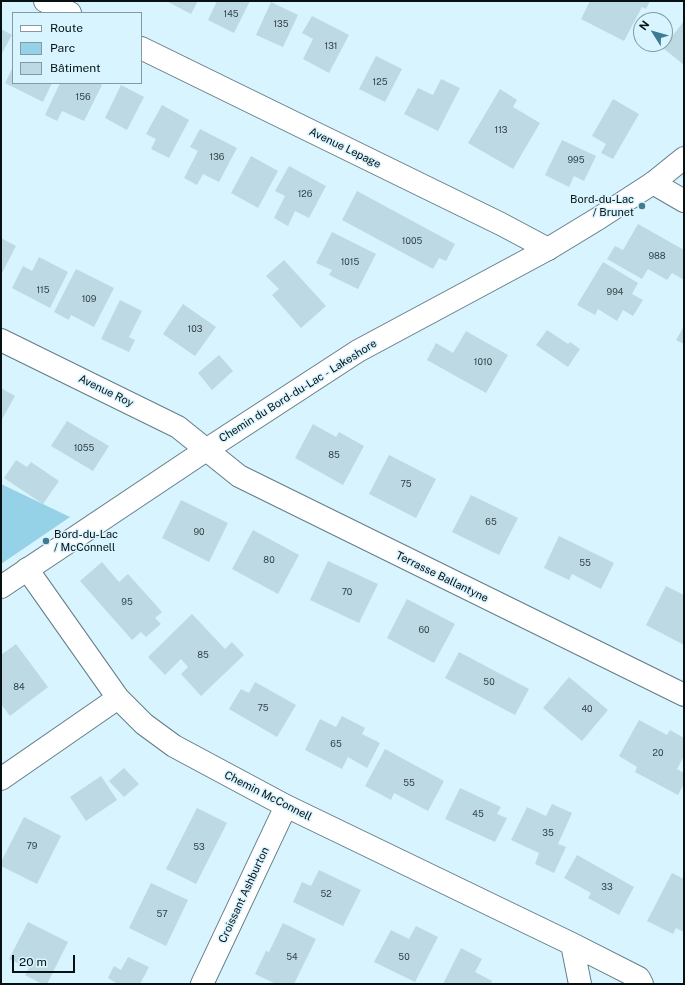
<!DOCTYPE html>
<html>
<head>
<meta charset="utf-8">
<style>
	body { margin:0 }
	#map { position:relative; width:685px; height:985px; overflow:hidden; background:#d8f4ff; font-family:"Public Sans",sans-serif }
	canvas { display:block }
	.frame { position:absolute; inset:0; border:2px solid #071114; pointer-events:none }
	.legend { position:absolute; left:12px; top:12px; width:130px; height:72px; box-sizing:border-box; background:#d8f4ff; border:1px solid #8499a1; margin:0; padding:5px 7px; list-style:none; font-size:12px; color:#071114 }
	.legend li { display:flex; align-items:center; gap:8px; height:20px }
	.legend b { width:20px; border:1px solid #8499a1 }
	.north { position:absolute; left:633px; top:12px; width:40px; height:40px; box-sizing:border-box; background:#d8f4ff; border:1px solid #8499a1; border-radius:50%; rotate:307deg; font-size:11px; font-weight:700; line-height:16px; text-align:center; color:#071114 }
	.north::after { content:''; display:block; margin:auto; width:14px; height:18px; background:#3e7c91; clip-path:polygon(50% 0,100% 100%,50% 72%,0 100%) }
	.scale { position:absolute; left:12px; top:955px; width:63px; height:18px; box-sizing:border-box; border:2px solid #071114; border-top:0; padding-left:5px; font-size:12px; line-height:14px; white-space:nowrap; color:#071114; -webkit-text-stroke:3px #d8f4ff; paint-order:stroke }
</style>
</head>
<body>
<div id="map">
<canvas width="685" height="985"></canvas>
<div class="frame"></div>
<ul class="legend">
<li><b style="height:5px;background:#fff"></b>Route</li>
<li><b style="height:11px;background:#95d1e7"></b>Parc</li>
<li><b style="height:11px;background:#bdd9e3"></b>Bâtiment</li>
</ul>
<div class="north">N</div>
<div class="scale">20 m</div>
</div>
<script>
const ctx = document.querySelector('canvas').getContext('2d');
ctx.lineJoin = 'round';
function fill(path, color) {
  ctx.fillStyle = color;
  ctx.fill(path, 'evenodd');
}
function trace(path, color, width, dash) {
  ctx.strokeStyle = color;
  ctx.lineWidth = width;
  ctx.lineCap = dash ? 'butt' : 'round';
  ctx.setLineDash(dash || []);
  ctx.stroke(path);
}
function drawText(font, color, halo, rows, align = 'center') {
  ctx.font = font + ' "Public Sans",sans-serif';
  ctx.lineWidth = 3;
  ctx.setLineDash([]);
  ctx.textBaseline = 'middle';
  ctx.strokeStyle = halo;
  ctx.fillStyle = color;
  for (const [text, x, y, turn = 0] of rows) {
    ctx.save();
    ctx.translate(x, y);
    ctx.rotate((+turn || 0) * Math.PI / 180);
    ctx.textAlign = isNaN(turn) ? turn : align;
    if (halo) ctx.strokeText(text, 0, 0);
    ctx.fillText(text, 0, 0);
    ctx.restore();
  }
}
fill(new Path2D(`
	M 1,484 L 70,517 L 1,564 Z`), '#95d1e7');
fill(new Path2D(`
	M 166,1 L 198,1 L 191,14 Z
	M 217,1 L 250,1 L 234,33 L 208,20 Z
	M 590,1 L 650,1 L 646,9 L 642,7 L 624,41 L 581,19 Z
	M 271,2 L 298,15 L 283,47 L 256,35 Z
	M 312,16 L 349,35 L 329,73 L 303,59 L 313,39 L 302,33 Z
	M 684,21 L 684,65 L 663,48 Z
	M 1,29 L 12,35 L 1,55 Z
	M 376,56 L 402,69 L 385,102 L 359,89 Z
	M 13,67 L 13,83 L 52,83 L 43,102 L 5,83 Z
	M 441,79 L 460,88 L 438,131 L 404,114 L 418,88 L 433,95 Z
	M 60,83 L 99,83 L 102,85 L 84,121 L 62,111 L 57,121 L 45,115 Z
	M 121,85 L 144,97 L 127,130 L 105,118 Z
	M 500,89 L 517,100 L 513,107 L 540,123 L 513,169 L 468,143 Z
	M 613,99 L 639,114 L 613,159 L 601,153 L 606,144 L 592,136 Z
	M 162,105 L 189,120 L 169,158 L 151,149 L 156,139 L 146,134 Z
	M 200,129 L 237,148 L 219,182 L 203,174 L 197,185 L 184,178 L 198,151 L 190,147 Z
	M 562,140 L 596,156 L 584,181 L 574,176 L 569,187 L 545,175 Z
	M 251,156 L 278,171 L 258,208 L 231,193 Z
	M 289,166 L 326,186 L 309,218 L 295,211 L 288,226 L 274,218 L 285,196 L 275,191 Z
	M 357,191 L 455,244 L 446,261 L 439,258 L 433,269 L 342,220 Z
	M 638,224 L 684,250 L 684,280 L 672,273 L 667,280 L 648,269 L 642,279 L 607,259 L 615,246 L 623,250 Z
	M 332,232 L 376,254 L 358,289 L 329,275 L 332,270 L 316,263 Z
	M 1,238 L 16,246 L 2,273 L 1,272 Z
	M 39,257 L 68,272 L 50,308 L 12,288 L 23,266 L 32,271 Z
	M 284,260 L 326,306 L 301,328 L 272,295 L 279,289 L 266,276 Z
	M 603,262 L 638,283 L 632,294 L 643,300 L 633,316 L 623,310 L 617,321 L 598,309 L 595,315 L 577,305 Z
	M 76,269 L 114,288 L 94,327 L 71,315 L 69,320 L 54,312 Z
	M 120,300 L 142,311 L 129,337 L 135,340 L 129,352 L 101,339 Z
	M 183,304 L 216,327 L 195,356 L 163,334 Z
	M 684,326 L 684,344 L 676,340 Z
	M 547,330 L 568,344 L 570,342 L 580,349 L 568,367 L 536,345 Z
	M 466,331 L 508,355 L 486,393 L 427,360 L 436,343 L 453,353 Z
	M 219,355 L 233,371 L 212,390 L 198,373 Z
	M 1,388 L 15,396 L 1,421 Z
	M 67,421 L 109,446 L 93,471 L 51,446 Z
	M 313,424 L 336,437 L 339,432 L 364,446 L 343,485 L 295,458 Z
	M 389,455 L 436,479 L 416,518 L 369,494 Z
	M 16,460 L 27,467 L 31,462 L 59,481 L 43,504 L 4,478 Z
	M 471,495 L 518,518 L 499,555 L 452,532 Z
	M 181,500 L 228,523 L 209,562 L 162,538 Z
	M 253,530 L 299,555 L 278,594 L 232,569 Z
	M 559,536 L 614,563 L 601,589 L 572,574 L 569,580 L 544,568 Z
	M 328,561 L 378,584 L 359,623 L 310,600 Z
	M 102,562 L 119,582 L 128,574 L 162,612 L 155,618 L 161,624 L 146,637 L 141,632 L 132,640 L 80,581 Z
	M 666,586 L 684,595 L 684,645 L 646,625 Z
	M 407,599 L 455,624 L 434,663 L 387,638 Z
	M 192,614 L 225,649 L 232,642 L 244,655 L 201,696 L 181,674 L 188,667 L 181,659 L 165,675 L 148,657 Z
	M 16,644 L 48,687 L 10,716 L 1,704 L 1,655 Z
	M 459,652 L 529,689 L 515,715 L 445,678 Z
	M 569,677 L 608,710 L 582,741 L 543,708 Z
	M 255,682 L 296,705 L 277,737 L 229,709 L 241,689 L 249,693 Z
	M 342,716 L 365,728 L 362,734 L 380,743 L 367,768 L 348,757 L 342,769 L 305,750 L 320,719 L 336,727 Z
	M 639,720 L 667,735 L 670,730 L 684,738 L 684,756 L 677,769 L 684,773 L 684,784 L 678,795 L 635,772 L 637,767 L 619,756 Z
	M 385,749 L 444,781 L 428,811 L 394,793 L 391,800 L 365,786 Z
	M 124,768 L 139,784 L 124,797 L 109,781 Z
	M 101,776 L 117,800 L 86,821 L 70,797 Z
	M 460,788 L 501,807 L 497,814 L 507,818 L 495,842 L 445,819 Z
	M 552,804 L 572,813 L 558,844 L 566,847 L 554,873 L 535,864 L 539,853 L 511,840 L 527,807 L 546,816 Z
	M 197,808 L 227,823 L 196,884 L 166,869 Z
	M 24,817 L 61,836 L 37,884 L 1,866 L 1,862 Z
	M 577,855 L 634,887 L 619,915 L 588,898 L 591,893 L 564,878 Z
	M 319,870 L 361,890 L 343,926 L 293,902 L 302,882 L 311,886 Z
	M 672,873 L 684,879 L 684,932 L 676,928 L 673,934 L 647,921 Z
	M 151,883 L 188,900 L 166,946 L 129,928 Z
	M 28,922 L 68,942 L 47,984 L 42,984 L 25,975 L 29,968 L 9,959 Z
	M 283,923 L 316,939 L 294,984 L 276,984 L 255,974 L 266,951 L 269,952 Z
	M 416,926 L 438,937 L 415,982 L 374,962 L 391,930 L 409,939 Z
	M 461,948 L 482,959 L 475,972 L 492,981 L 491,984 L 443,984 Z
	M 128,957 L 149,967 L 140,984 L 115,984 L 116,983 L 108,978 L 114,966 L 121,970 Z`), '#bdd9e3');
const minor = new Path2D(`
	M 45,1 L 70,13
	M 141,48 L 501,224 L 548,249
	M 653,183 L 684,201
	M 1,340 L 178,427 L 239,476 L 684,695
	M 27,569 L 118,698 L 144,724 L 174,746 L 286,806 L 572,944 L 639,978 L 642,984
	M 1,779 L 118,698
	M 572,944 L 580,984
	M 202,984 L 286,806`);
const tertiary = new Path2D(`
	M 1,587 L 206,450 L 358,351 L 548,249 L 599,218 L 653,183 L 684,158`);
trace(minor, '#647d87', 24);
trace(tertiary, '#647d87', 24);
trace(minor, '#fff', 22);
trace(tertiary, '#fff', 22);
for (const [x, y, r, color] of [
	[642,206,4,"#3e7c91"],
	[46,541,4,"#3e7c91"]
]) {
  const dot = new Path2D();
  dot.arc(x, y, r, 0, 2 * Math.PI);
  ctx.fillStyle = color;
  ctx.fill(dot);
  trace(dot, '#d8f4ff', 1.5);
}
drawText('9px', '#344348', null, [
	["145",231,14],
	["135",281,24],
	["131",331,46],
	["125",380,82],
	["156",83,97],
	["113",501,130],
	["136",217,157],
	["995",576,160],
	["126",305,194],
	["1005",412,241],
	["988",657,256],
	["1015",350,262],
	["115",43,290],
	["994",615,292],
	["109",89,299],
	["103",195,329],
	["1010",483,362],
	["1055",84,448],
	["85",334,455],
	["75",406,484],
	["65",491,522],
	["90",199,532],
	["80",269,560],
	["55",585,563],
	["70",347,592],
	["95",127,602],
	["60",424,630],
	["85",203,655],
	["50",489,682],
	["84",19,687],
	["75",263,708],
	["40",587,709],
	["65",336,744],
	["20",658,753],
	["55",409,783],
	["45",478,814],
	["35",548,833],
	["79",32,846],
	["53",199,847],
	["33",607,887],
	["52",326,894],
	["57",162,914],
	["54",292,957],
	["50",404,957]
]);
drawText('11px', '#071114', '#d8f4ff', [
	["Avenue Lepage",345,148,26],
	["Avenue Roy",106,391,26],
	["Chemin du Bord-du-Lac - Lakeshore",298,391,-32],
	["Terrasse Ballantyne",442,577,26],
	["Chemin McConnell",268,796,27],
	["Croissant Ashburton",244,895,-65]
]);
drawText('11px', '#071114', '#d8f4ff', [
	["Bord-du-Lac",634,200],
	["/ Brunet",634,213],
	["Bord-du-Lac",54,535,"left"],
	["/ McConnell",54,548,"left"]
], 'right');
</script>
</body>
</html>
